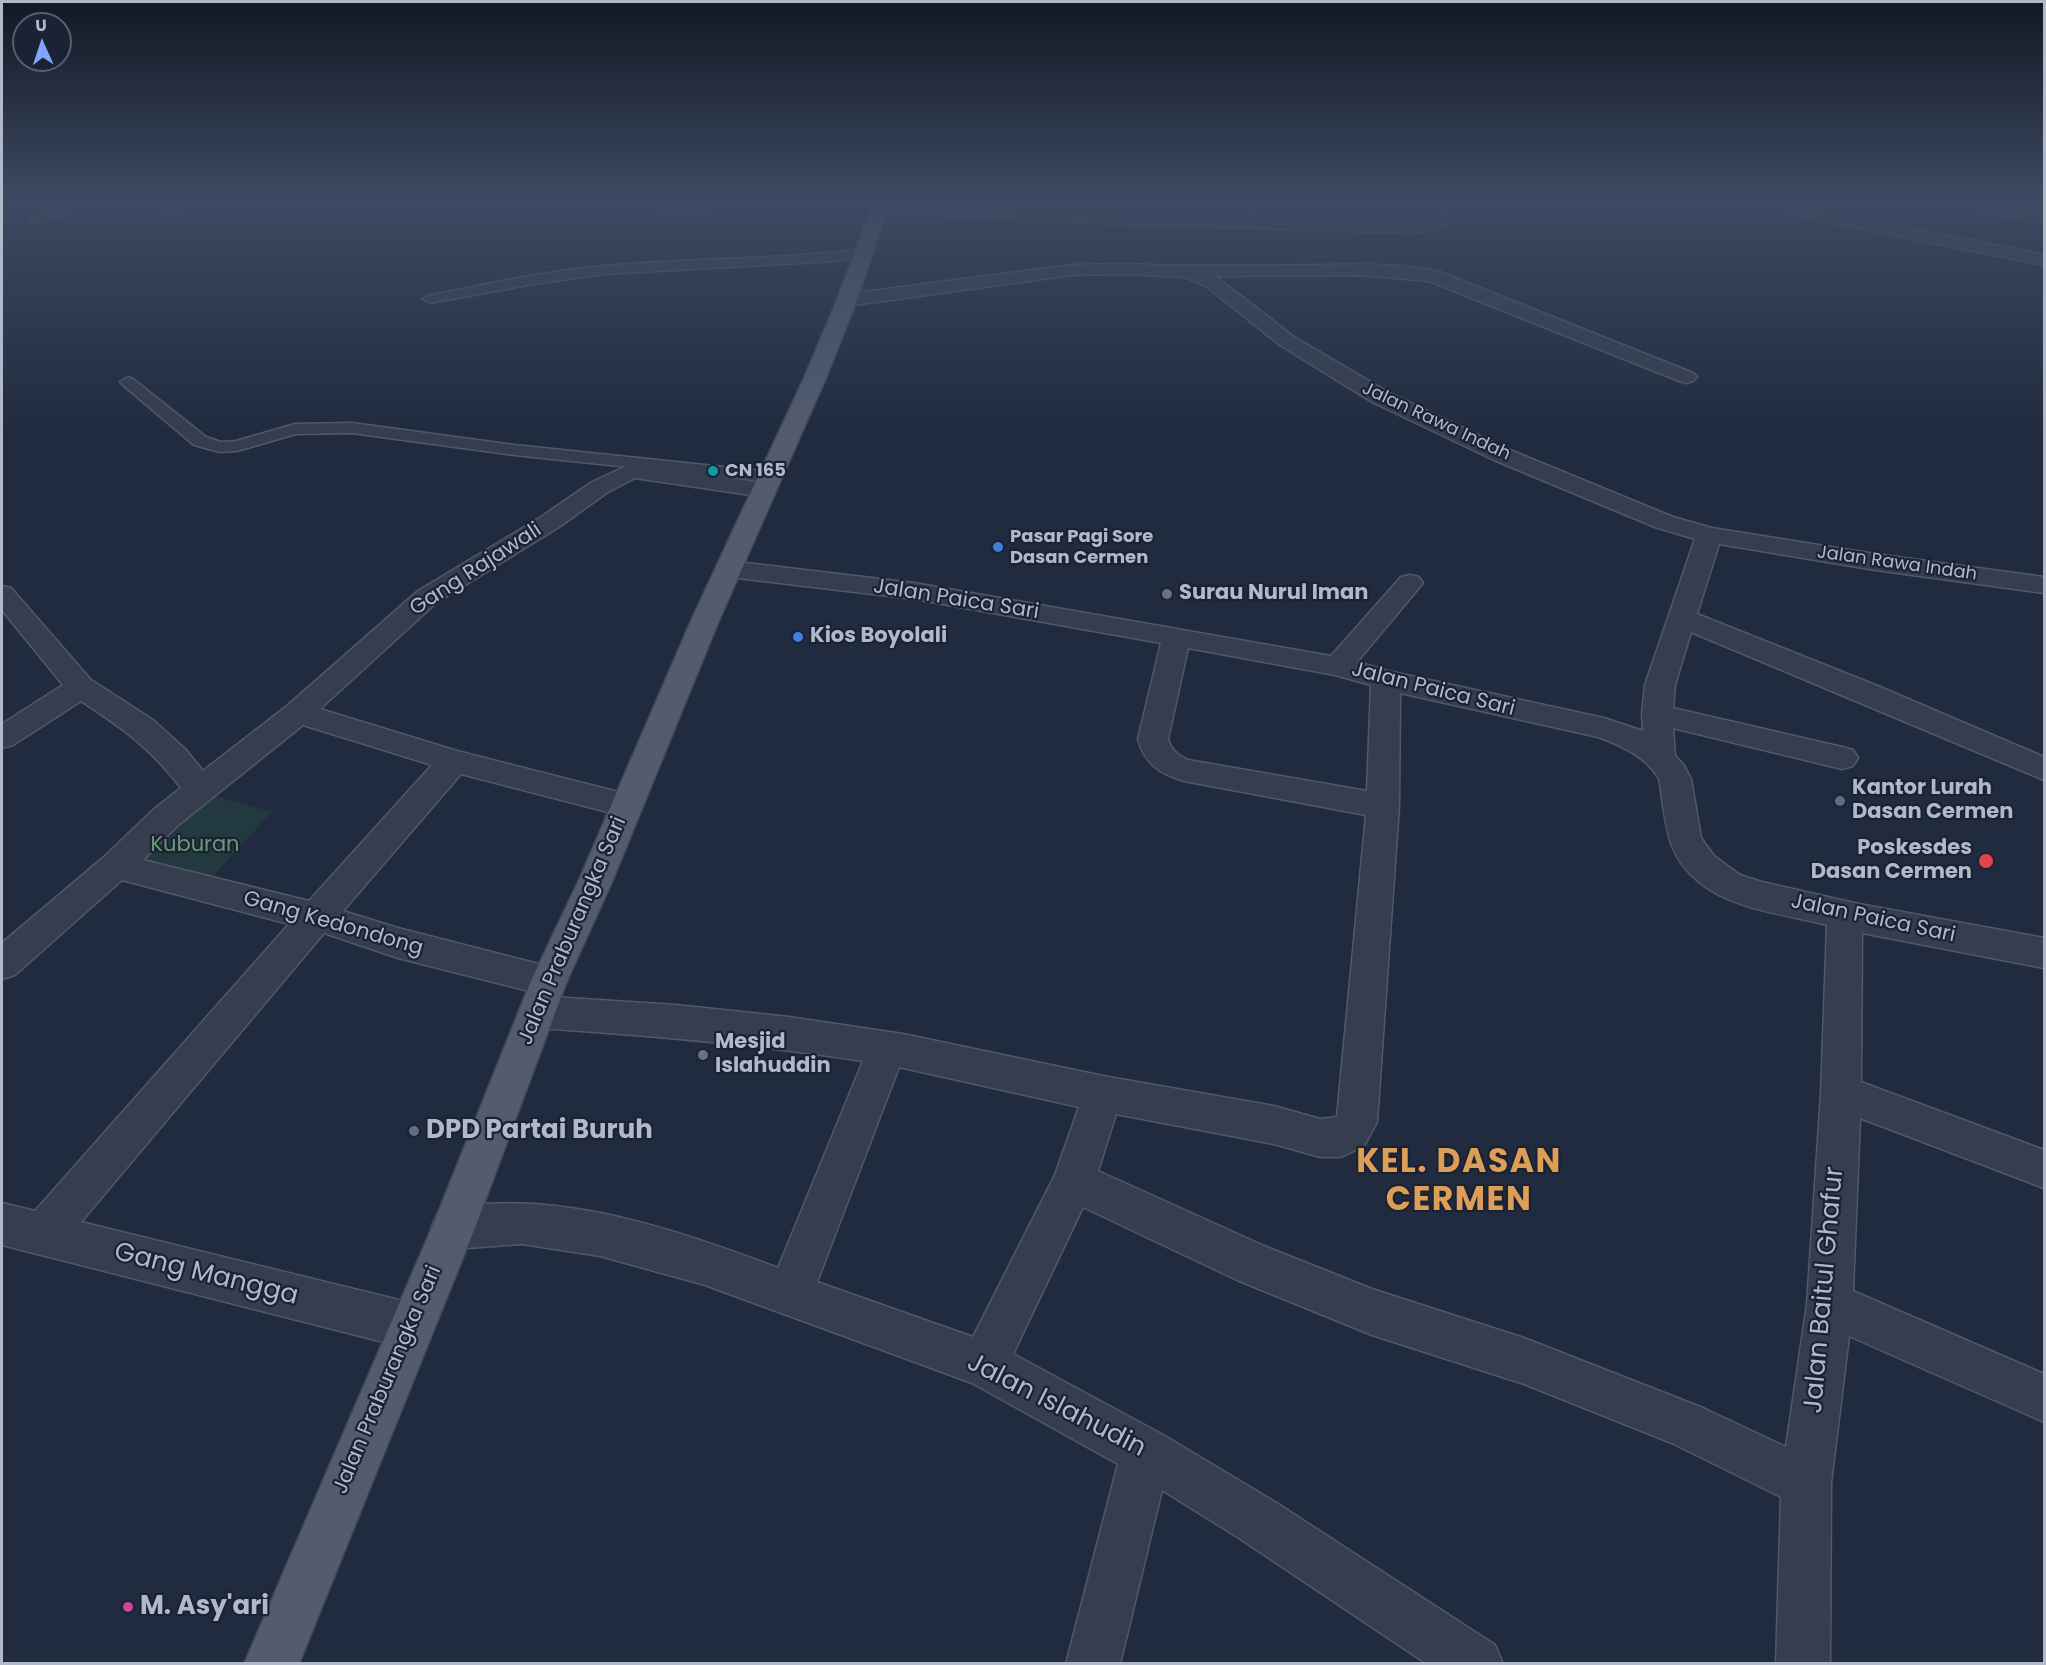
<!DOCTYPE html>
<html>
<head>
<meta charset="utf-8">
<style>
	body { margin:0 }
	#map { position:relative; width:2046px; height:1665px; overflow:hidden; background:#212b3f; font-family:Poppins,sans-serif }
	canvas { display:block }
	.frame { position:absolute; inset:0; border:3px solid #b1b8ca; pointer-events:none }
	.north { position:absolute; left:12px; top:12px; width:60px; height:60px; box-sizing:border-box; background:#1b2233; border:2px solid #575e6f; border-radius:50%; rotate:357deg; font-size:16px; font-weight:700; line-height:24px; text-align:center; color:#b1b8ca }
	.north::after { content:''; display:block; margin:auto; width:21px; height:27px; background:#81a5ff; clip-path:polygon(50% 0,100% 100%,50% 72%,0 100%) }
</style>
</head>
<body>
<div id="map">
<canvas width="2046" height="1665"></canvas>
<div class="frame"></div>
<div class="north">U</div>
</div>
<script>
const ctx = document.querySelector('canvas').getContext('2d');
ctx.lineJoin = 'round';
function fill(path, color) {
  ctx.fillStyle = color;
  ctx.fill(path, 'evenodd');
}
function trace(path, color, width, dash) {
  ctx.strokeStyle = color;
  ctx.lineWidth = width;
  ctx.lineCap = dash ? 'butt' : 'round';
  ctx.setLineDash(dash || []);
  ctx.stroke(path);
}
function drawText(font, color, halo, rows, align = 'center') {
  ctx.font = font + ' Poppins,sans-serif';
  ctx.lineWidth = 4.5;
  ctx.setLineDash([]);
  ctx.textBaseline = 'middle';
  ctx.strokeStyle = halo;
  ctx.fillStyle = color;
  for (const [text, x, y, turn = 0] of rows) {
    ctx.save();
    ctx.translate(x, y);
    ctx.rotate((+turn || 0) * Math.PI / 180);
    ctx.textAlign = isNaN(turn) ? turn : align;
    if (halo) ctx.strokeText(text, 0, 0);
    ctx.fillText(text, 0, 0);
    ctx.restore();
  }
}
fill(new Path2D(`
	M 205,793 L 272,812 L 206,883 L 125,864 Z`), '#233940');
const lane = new Path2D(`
	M 614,201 L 681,206 L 791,201 L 785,205 C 748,210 644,223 614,201 Z
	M 1244,201 L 1256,201 L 1259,220 L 1411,225 L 1428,224 L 1439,215 L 1434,201 L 1446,201 L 1451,215 C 1445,231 1426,231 1411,233 L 1066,222 L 879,212 L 873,208 L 879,204 L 1066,214 L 1246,220 Z
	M 864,249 L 870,253 L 869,256 L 835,261 L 603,274 L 528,285 L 430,303 L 423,299 L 430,295 C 488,284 546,271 605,266 C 691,258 778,260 864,249 Z
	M 128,377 L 133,379 L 206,437 L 221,442 L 236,441 L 295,424 L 352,423 L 514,445 L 772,472 L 778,473 L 781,477 L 778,481 L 772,482 L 514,455 L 352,433 L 296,434 L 237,451 L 220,452 L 194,445 L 123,385 L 120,382 Z`);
const street = new Path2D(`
	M 75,201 L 102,201 L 100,204 L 36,223 L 30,222 L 28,218 L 30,214 Z
	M 147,201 L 167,201 L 187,216 L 179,221 L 173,220 Z
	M 1740,201 L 1775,201 L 2044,255 L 2044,265 L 1748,206 Z
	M 1950,201 L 1967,201 L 2044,212 L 2044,222 L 1956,210 L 1948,205 Z
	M 1126,264 C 1189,267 1252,265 1315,265 C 1356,265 1400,262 1440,272 L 1693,373 L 1697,377 L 1693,381 L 1686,383 L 1679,381 L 1429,281 L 1362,275 L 1215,276 L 1294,337 L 1388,392 L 1510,450 L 1673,517 L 1712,528 L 1875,554 L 2044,577 L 2044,593 L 1875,570 L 1719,544 L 1697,614 L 1880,687 L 2044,757 L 2044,780 L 1691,632 L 1675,685 L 1673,708 L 1842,747 L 1853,750 L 1858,758 L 1853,766 L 1842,769 L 1673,728 L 1675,756 L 1683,764 L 1691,779 L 1701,838 L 1714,856 L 1740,875 L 1762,882 L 1859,904 L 2044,938 L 2044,968 L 1862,933 L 1861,1082 L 2044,1150 L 2044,1188 L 1860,1118 L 1853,1291 L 2044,1374 L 2044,1422 L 1849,1336 L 1831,1483 L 1830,1664 L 1776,1664 L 1781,1497 L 1672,1443 L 1524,1384 L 1372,1335 L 1237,1280 L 1083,1207 L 1013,1354 L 1163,1435 L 1275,1502 L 1495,1645 L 1503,1664 L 1427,1664 L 1239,1538 L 1162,1490 L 1120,1664 L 1066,1664 L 1118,1464 L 972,1383 L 705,1285 L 600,1256 L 522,1244 L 453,1249 L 438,1243 L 431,1228 L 438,1213 C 454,1206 469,1206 487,1204 C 584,1198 688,1234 778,1268 L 863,1061 C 754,1044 646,1035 537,1028 L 524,1023 L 518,1012 L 524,1001 L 537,996 L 676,1005 L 789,1017 L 903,1034 L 1103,1076 L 1274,1106 L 1320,1119 L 1337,1117 L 1366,815 L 1184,781 C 1161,774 1144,764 1138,739 L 1161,643 L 914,599 L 729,577 L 720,575 L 716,569 L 720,563 L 729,561 L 914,583 L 1331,656 L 1401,577 L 1410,575 L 1419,577 L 1423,583 L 1357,662 L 1388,671 L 1604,718 L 1643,731 L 1642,714 L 1645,685 L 1695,539 L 1655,527 L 1494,460 L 1372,402 L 1280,345 L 1206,286 L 1185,277 L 1126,274 L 1072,275 L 847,306 L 840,304 L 837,300 L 840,296 L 847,294 L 1072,265 ZM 1188,648 L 1335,675 L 1371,685 L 1367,791 L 1188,760 C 1178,755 1171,750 1168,739 ZM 1400,693 L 1598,737 C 1620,745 1645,756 1658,777 C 1661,782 1661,793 1662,799 C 1667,833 1670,858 1698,881 C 1732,910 1785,914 1827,925 L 1821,1093 L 1807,1304 L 1786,1447 L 1703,1408 L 1524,1338 L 1372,1289 L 1264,1246 L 1098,1171 L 1116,1114 L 1274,1144 L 1320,1157 L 1341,1157 L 1364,1146 L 1377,1122 L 1399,806 ZM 899,1067 L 1079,1107 L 1055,1175 L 973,1337 L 817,1282 Z
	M 631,464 L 764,483 L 773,485 L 776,490 L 773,495 L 764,497 L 635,478 L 608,492 L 559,527 L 436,603 L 320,709 L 457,751 L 638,797 L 643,805 L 638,813 L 627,817 L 461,774 L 343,911 L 398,928 L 562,970 L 567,981 L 562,992 L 549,996 L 398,958 L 324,933 L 81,1222 L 411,1303 L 427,1310 L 434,1326 L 427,1342 L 411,1349 L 2,1245 L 2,1203 L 35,1211 L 289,924 L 122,880 L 15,975 L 2,979 L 2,943 L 104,857 L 153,810 L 181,788 C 151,748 122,728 81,701 L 13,745 L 2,748 L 2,724 L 63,685 L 2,610 L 2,586 L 11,588 L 91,680 L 153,720 L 185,749 L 203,771 L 287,706 L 418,591 L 541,517 L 592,482 ZM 303,725 L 432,765 L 309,901 L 143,860 L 177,826 Z`);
const primary = new Path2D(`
	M 874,201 L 890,201 L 857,300 L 826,378 L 718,623 L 612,882 L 567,981 L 475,1228 L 299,1664 L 244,1664 L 433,1225 L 531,981 L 578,882 L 690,623 L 804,378 L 837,300 Z`);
trace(lane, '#515869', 3);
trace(street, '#515869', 3);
trace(primary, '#3f4657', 3);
fill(lane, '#353d4e');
fill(street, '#353d4e');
fill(primary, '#535c6f');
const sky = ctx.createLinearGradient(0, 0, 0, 435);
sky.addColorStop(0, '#121823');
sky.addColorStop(0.46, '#3d4a63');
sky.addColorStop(1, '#3d4a6300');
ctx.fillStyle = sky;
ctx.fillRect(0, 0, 2046, 435);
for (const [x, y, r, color] of [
	[713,471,6,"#0f9aa8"],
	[998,547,6,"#3f7fe0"],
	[1167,594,6,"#6b7280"],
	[798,637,6,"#3f7fe0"],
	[1840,801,6,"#5c6f8a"],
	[1986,861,8,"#e0444e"],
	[703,1055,6,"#6b7280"],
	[414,1131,6,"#5c6f8a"],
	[128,1607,6,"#d1479c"]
]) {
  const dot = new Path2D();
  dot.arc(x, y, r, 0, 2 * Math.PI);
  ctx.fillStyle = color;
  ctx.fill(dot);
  trace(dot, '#1b2233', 2);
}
drawText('18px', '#b1b8ca', '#1b2233', [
	["Jalan Rawa Indah",1436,422,25],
	["Jalan Rawa Indah",1897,564,8]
]);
drawText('bold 18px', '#b1b8ca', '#1b2233', [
	["CN 165",725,471],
	["Pasar Pagi Sore",1010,537],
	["Dasan Cermen",1010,558]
], 'left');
drawText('21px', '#b1b8ca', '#1b2233', [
	["Gang Rajawali",476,570,-33],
	["Jalan Paica Sari",956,600,9],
	["Jalan Paica Sari",1433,690,14],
	["Jalan Paica Sari",1873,919,12],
	["Gang Kedondong",333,924,16],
	["Jalan Praburangka Sari",573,931,-67],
	["Jalan Praburangka Sari",388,1380,-67]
]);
drawText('bold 21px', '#b1b8ca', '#1b2233', [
	["Surau Nurul Iman",1179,594],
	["Kios Boyolali",810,637],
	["Kantor Lurah",1852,789],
	["Dasan Cermen",1852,813],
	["Poskesdes",1972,849,"right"],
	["Dasan Cermen",1972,873,"right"],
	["Mesjid",715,1043],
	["Islahuddin",715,1067]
], 'left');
drawText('21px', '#669d78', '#1b2233', [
	["Kuburan",195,846]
]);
drawText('bold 26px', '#b1b8ca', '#1b2233', [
	["DPD Partai Buruh",426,1131],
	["M. Asy'ari",140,1607]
], 'left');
drawText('26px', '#b1b8ca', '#1b2233', [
	["Gang Mangga",206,1275,14],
	["Jalan Baitul Ghafur",1825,1290,-85],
	["Jalan Islahudin",1056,1406,27]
]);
ctx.letterSpacing = '1.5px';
drawText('bold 33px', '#dd9f58', '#1b2233', [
	["KEL. DASAN",1459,1164],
	["CERMEN",1459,1202]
]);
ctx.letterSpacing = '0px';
</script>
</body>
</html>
